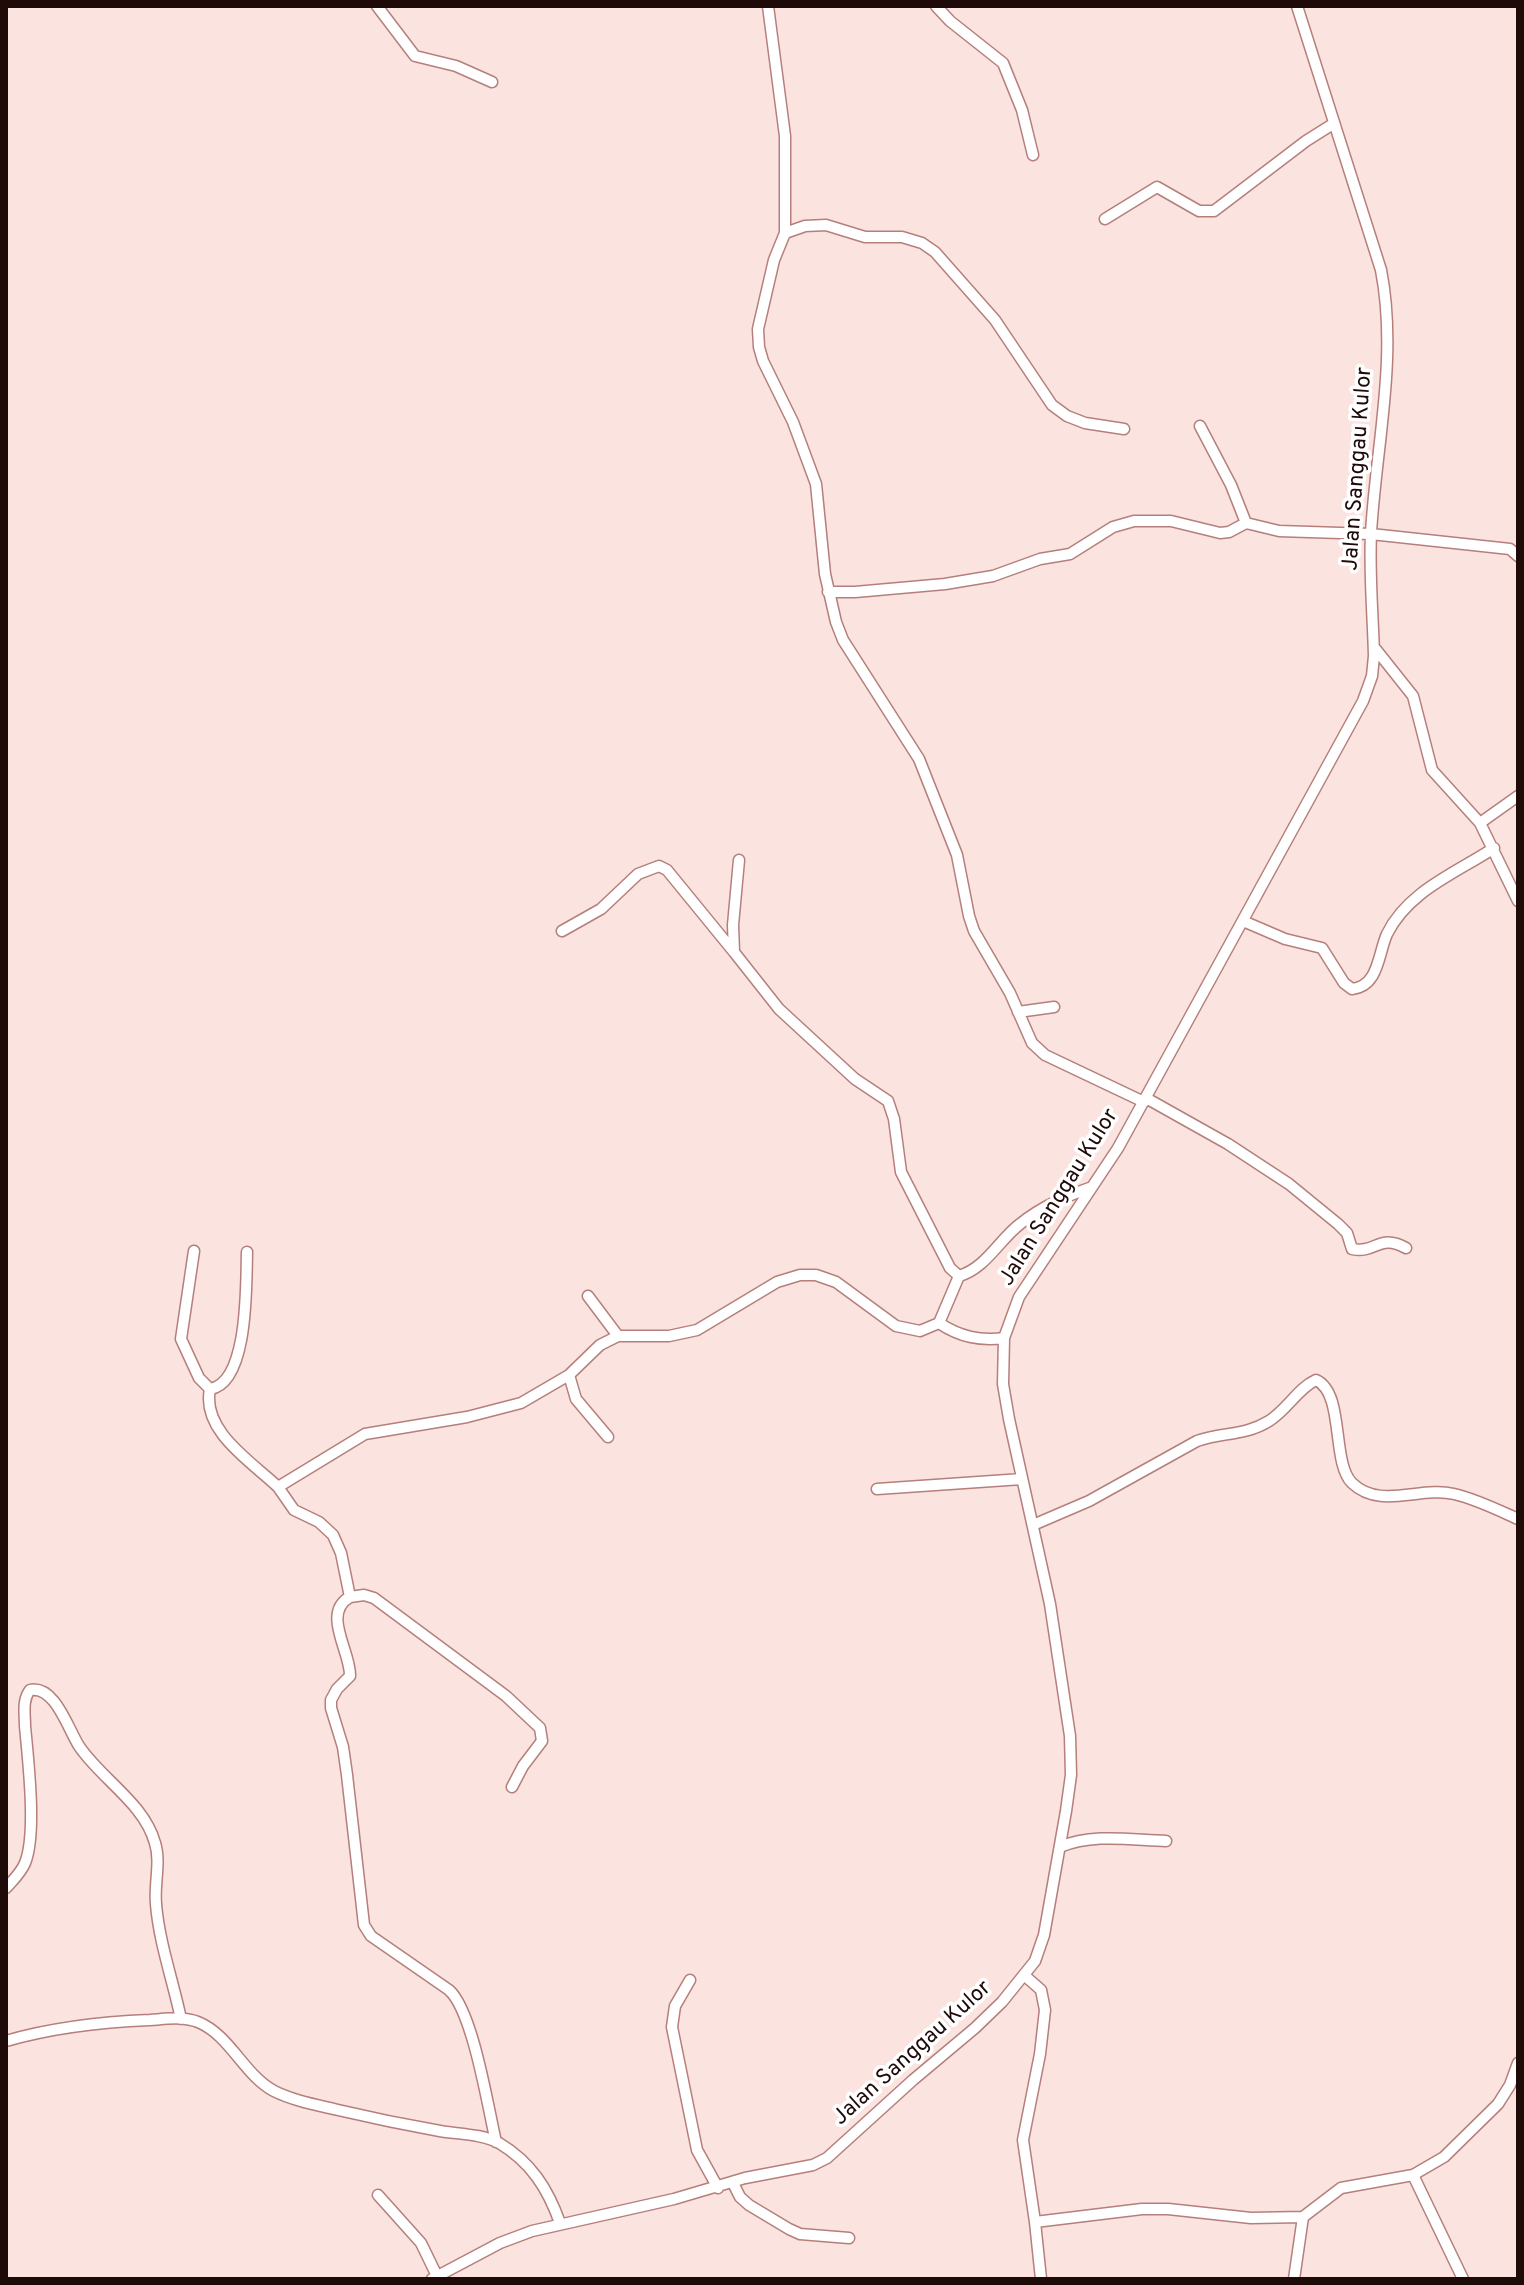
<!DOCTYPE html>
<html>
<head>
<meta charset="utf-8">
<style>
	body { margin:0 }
	#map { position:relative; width:1524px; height:2285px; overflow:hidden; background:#fbe3e0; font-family:Overpass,sans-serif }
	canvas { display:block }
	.frame { position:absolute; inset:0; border:8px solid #1d0a09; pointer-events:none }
</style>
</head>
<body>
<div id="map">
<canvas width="1524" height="2285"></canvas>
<div class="frame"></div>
</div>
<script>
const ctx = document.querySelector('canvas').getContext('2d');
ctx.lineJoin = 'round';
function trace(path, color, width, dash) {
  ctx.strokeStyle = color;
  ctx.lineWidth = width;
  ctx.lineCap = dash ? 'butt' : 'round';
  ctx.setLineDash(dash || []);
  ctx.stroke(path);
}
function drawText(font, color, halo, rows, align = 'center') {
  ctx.font = font + ' Overpass,sans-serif';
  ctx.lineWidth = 7;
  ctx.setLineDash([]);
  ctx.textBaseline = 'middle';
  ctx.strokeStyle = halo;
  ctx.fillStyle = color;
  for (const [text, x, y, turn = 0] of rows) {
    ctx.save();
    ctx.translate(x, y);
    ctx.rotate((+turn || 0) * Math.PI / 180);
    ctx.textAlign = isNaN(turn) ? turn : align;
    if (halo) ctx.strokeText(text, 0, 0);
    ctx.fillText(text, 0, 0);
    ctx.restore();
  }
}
const street = new Path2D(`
	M 377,6 L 415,56 L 456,66 L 492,82
	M 768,6 L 785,136 L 785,233 L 774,260 L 758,329 L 759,347 L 763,361 L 793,422 L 816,484 L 825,574 L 836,622 L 843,640 L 919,759 L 957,855 L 969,916 L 974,931 L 1010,993 L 1032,1043 L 1045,1055 L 1144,1102
	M 936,6 L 950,21 L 1003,63 L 1022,110 L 1033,155
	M 1105,219 L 1157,187 L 1199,211 L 1214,211 L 1306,141 L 1333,124
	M 785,233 L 805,226 L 826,225 L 865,237 L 902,237 L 922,243 L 935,252 L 995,320 L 1052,405 L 1067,416 L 1085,423 L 1124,429
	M 1200,426 L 1231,485 L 1246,523
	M 828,592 L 855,592 L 945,584 L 993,576 L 1040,559 L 1070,554 L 1113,527 L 1134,521 L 1171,521 L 1220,533 L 1229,532 L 1246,523 L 1279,531 L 1371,534 L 1510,549 L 1518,556
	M 1374,647 L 1413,696 L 1432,770 L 1480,823 L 1518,901
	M 1480,823 L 1518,796
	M 739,860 L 733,925 L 734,952 L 779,1009 L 855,1079 L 888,1101 L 894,1119 L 901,1172 L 950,1268 L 959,1276
	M 1243,921 L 1285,939 L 1322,948 L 1344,983 L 1352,989 C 1379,986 1378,954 1387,934 C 1408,891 1456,873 1494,848
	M 562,931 L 601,909 L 638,874 L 659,866 L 667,870 L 734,952
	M 1018,1012 L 1054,1007
	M 1146,1098 L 1228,1144 L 1289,1184 L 1338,1224 L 1347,1233 L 1352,1249 C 1376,1254 1379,1233 1406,1248
	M 194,1251 L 181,1339 L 199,1378 L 210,1389
	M 588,1296 L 618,1336
	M 939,1323 C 960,1337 980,1341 1004,1338
	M 569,1375 L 576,1399 L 608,1437
	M 210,1389 C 249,1383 246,1283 247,1252
	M 210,1389 C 201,1431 252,1462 278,1487
	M 877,1489 L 1022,1479
	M 1033,1525 L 1089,1501 L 1197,1441 C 1222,1432 1245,1436 1269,1421 C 1287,1410 1298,1388 1316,1380 C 1345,1393 1331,1462 1352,1483 C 1380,1510 1420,1486 1454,1494 C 1476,1499 1498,1510 1518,1519
	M 350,1597 L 364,1595 L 374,1598 L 506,1696 L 540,1728 L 542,1741 L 523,1766 L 512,1787
	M 1060,1847 C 1093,1833 1131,1840 1166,1841
	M 6,1888 C 13,1880 21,1873 25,1863 C 37,1834 28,1759 25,1726 C 25,1714 22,1700 30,1690 C 55,1685 68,1729 79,1746 C 101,1779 144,1803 155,1843 C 161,1862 154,1884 156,1904 C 159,1942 173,1981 181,2019
	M 1024,1975 L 1041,1990 L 1045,2010 L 1040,2054 L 1023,2140 L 1035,2222 L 1142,2209 L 1168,2209 L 1251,2218 L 1303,2217 L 1341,2188 L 1413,2175 L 1444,2157 L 1498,2104 L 1510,2085 L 1518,2063
	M 690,1980 L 675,2006 L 672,2027 L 697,2150 L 718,2188
	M 6,2041 C 54,2027 100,2022 150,2020 C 165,2019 184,2016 198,2022 C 230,2035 244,2075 274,2091 C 294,2101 317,2105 338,2110 C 372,2118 406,2125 440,2131 C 457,2134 483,2134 499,2143 C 531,2162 548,2189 560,2223
	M 496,2142 C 488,2108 473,2011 449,1990 L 371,1936 L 364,1925 L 347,1775 L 343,1747 L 331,1708 L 331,1700 L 337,1689 L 350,1676 C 351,1652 321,1613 350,1597 L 341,1553 L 333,1535 L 319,1522 L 294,1510 L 278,1487 L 365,1434 L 467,1417 L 521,1403 L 569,1375 L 600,1345 L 618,1336 L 669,1336 L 697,1330 L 777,1282 L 800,1275 L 816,1275 L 836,1282 L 896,1326 L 920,1331 L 939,1323 L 959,1276 C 986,1268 999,1240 1020,1224 C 1042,1206 1067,1196 1092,1187
	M 1413,2175 L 1463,2279
	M 733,2183 L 740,2197 L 749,2205 L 789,2229 L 800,2234 L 849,2238
	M 378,2195 L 421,2243 L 437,2276
	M 1035,2222 L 1041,2279
	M 432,2279 L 500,2243 L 532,2231 L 674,2199 L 745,2178 L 813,2165 L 827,2158 L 913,2080 L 975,2028 L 1002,2002 L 1035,1961 L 1044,1935 L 1066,1811 L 1071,1775 L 1070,1736 L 1050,1604 L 1009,1419 L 1003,1384 L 1004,1338 L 1019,1297 L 1118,1148 L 1363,701 L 1372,676 L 1374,656 C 1373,615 1369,574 1371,533 C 1376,446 1398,357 1381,270 L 1297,6
	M 1294,2279 L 1303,2217`);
trace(street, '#b57f7b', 13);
trace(street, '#fff', 10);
drawText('22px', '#1d0a09', '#fff', [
	["Jalan Sanggau Kulor",1359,469,-86],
	["Jalan Sanggau Kulor",1060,1198,-58],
	["Jalan Sanggau Kulor",913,2054,-42]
]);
</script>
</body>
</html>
